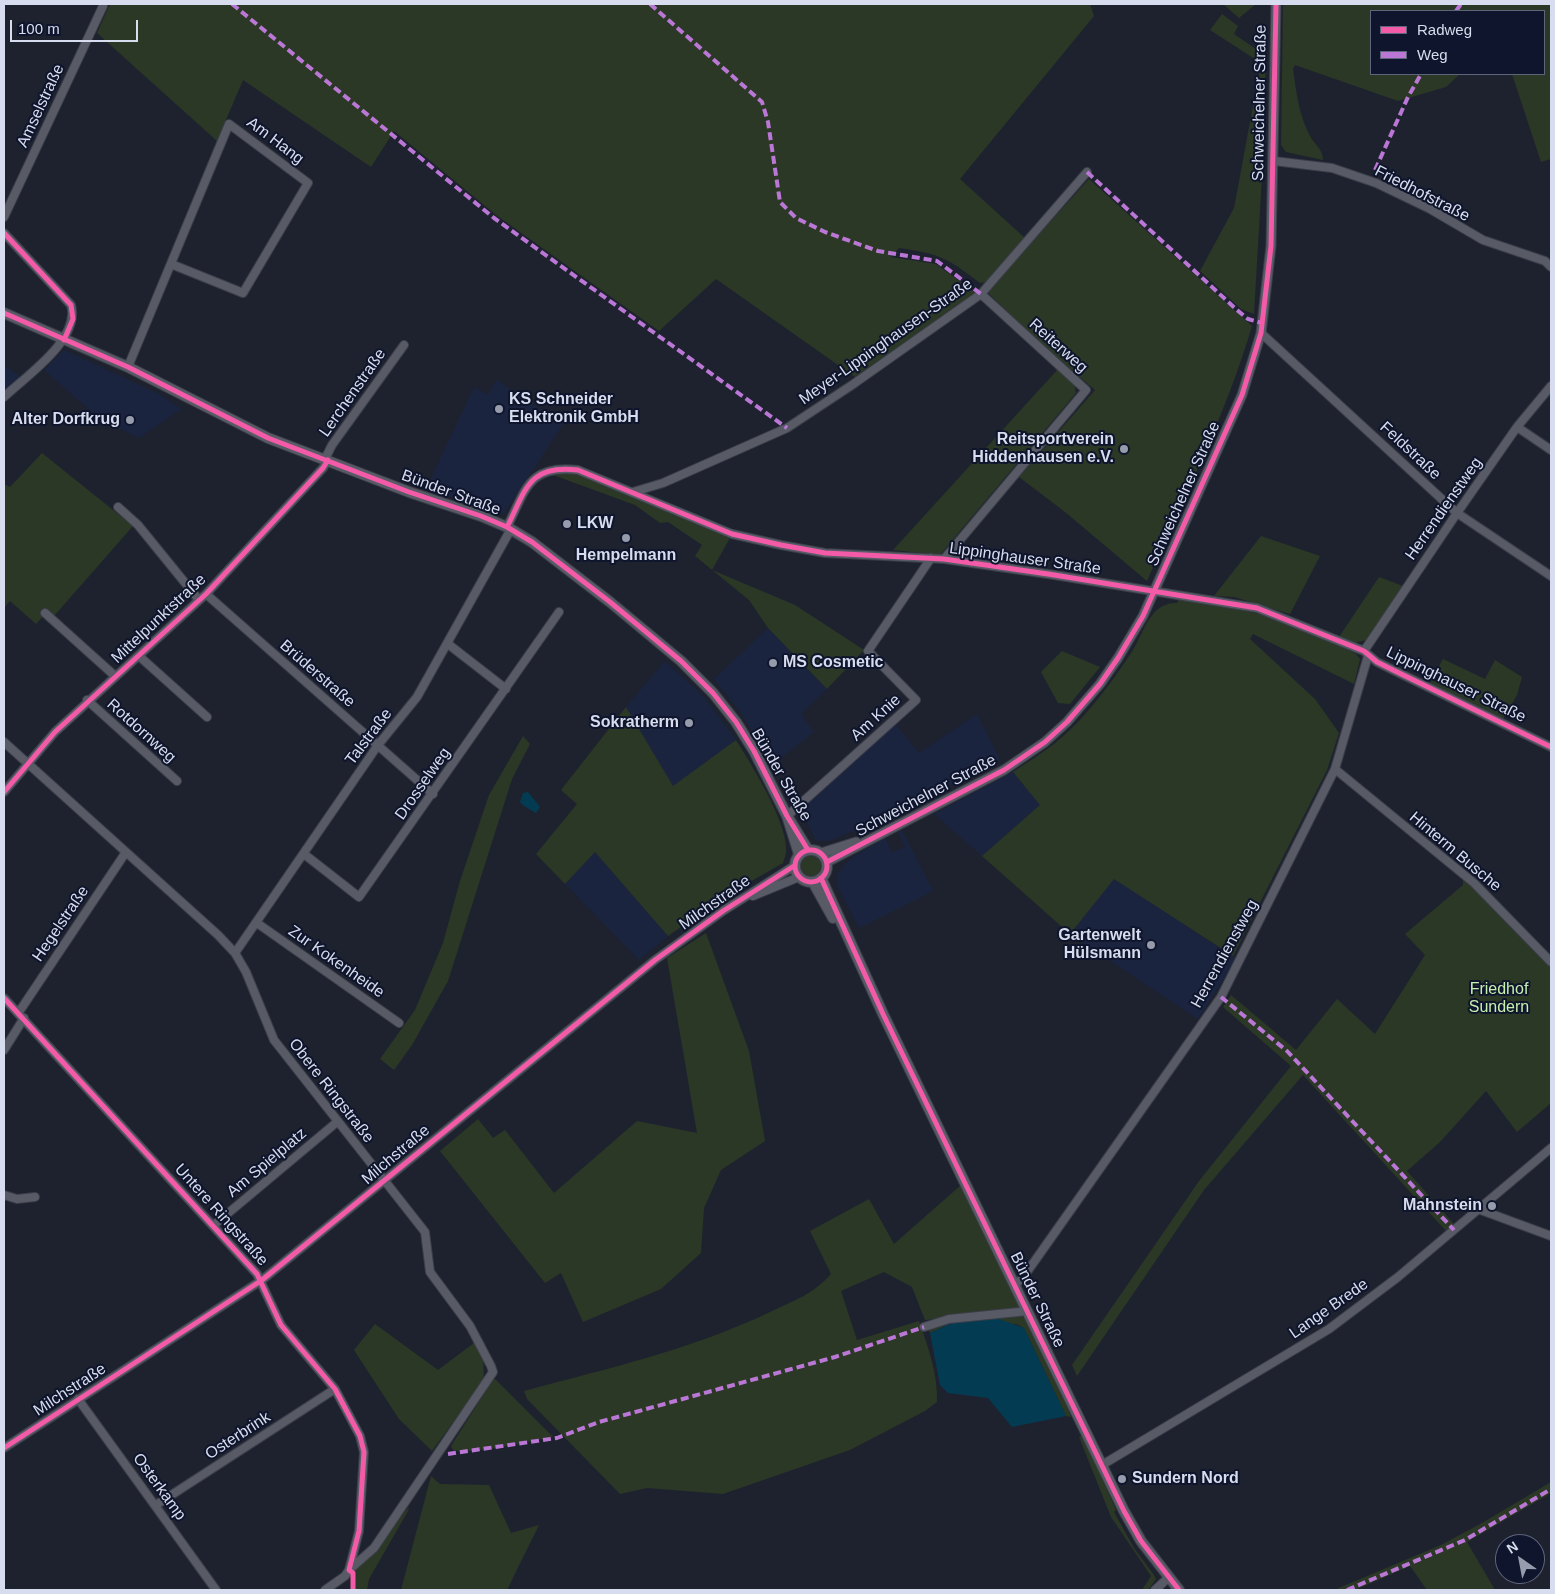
<!DOCTYPE html>
<html>
<head>
<meta charset="utf-8">
<style>
	body { margin:0 }
	#map { position:relative; width:1555px; height:1594px; overflow:hidden; background:#1e222f; font-family:Helvetica,sans-serif }
	canvas { display:block }
	.frame { position:absolute; inset:0; border:5px solid #d7ddee; pointer-events:none }
	.legend { position:absolute; left:1370px; top:10px; width:175px; height:65px; box-sizing:border-box; background:#0e152c; border:1px solid #5e657a; margin:0; padding:6px 9px; list-style:none; font-size:15px; color:#d7ddee }
	.legend li { display:flex; align-items:center; gap:10px; height:25px }
	.legend b { width:25px; border:1px solid #5e657a }
	.north { position:absolute; left:1495px; top:1534px; width:50px; height:50px; box-sizing:border-box; background:#0e152c; border:1px solid #5e657a; border-radius:50%; rotate:327deg; font-size:14px; font-weight:700; line-height:20px; text-align:center; color:#d7ddee }
	.north::after { content:''; display:block; margin:auto; width:18px; height:22px; background:#969cab; clip-path:polygon(50% 0,100% 100%,50% 72%,0 100%) }
	.scale { position:absolute; left:10px; top:20px; width:128px; height:22px; box-sizing:border-box; border:2px solid #d7ddee; border-top:0; padding-left:6px; font-size:15px; line-height:18px; white-space:nowrap; color:#d7ddee; -webkit-text-stroke:4px #0e152c; paint-order:stroke }
</style>
</head>
<body>
<div id="map">
<canvas width="1555" height="1594"></canvas>
<div class="frame"></div>
<ul class="legend">
<li><b style="height:6px;background:#f35aa7"></b>Radweg</li>
<li><b style="height:6px;background:#ba77d6"></b>Weg</li>
</ul>
<div class="north">N</div>
<div class="scale">100 m</div>
</div>
<script>
const ctx = document.querySelector('canvas').getContext('2d');
ctx.lineJoin = 'round';
function fill(path, color) {
  ctx.fillStyle = color;
  ctx.fill(path, 'evenodd');
}
function trace(path, color, width, dash) {
  ctx.strokeStyle = color;
  ctx.lineWidth = width;
  ctx.lineCap = dash ? 'butt' : 'round';
  ctx.setLineDash(dash || []);
  ctx.stroke(path);
}
function drawText(font, color, halo, rows, align = 'center') {
  ctx.font = font + ' Helvetica,sans-serif';
  ctx.lineWidth = 4;
  ctx.setLineDash([]);
  ctx.textBaseline = 'middle';
  ctx.strokeStyle = halo;
  ctx.fillStyle = color;
  for (const [text, x, y, turn = 0] of rows) {
    ctx.save();
    ctx.translate(x, y);
    ctx.rotate((+turn || 0) * Math.PI / 180);
    ctx.textAlign = isNaN(turn) ? turn : align;
    if (halo) ctx.strokeText(text, 0, 0);
    ctx.fillText(text, 0, 0);
    ctx.restore();
  }
}
fill(new Path2D(`
	M 64,350 L 159,394 L 181,409 L 139,438 L 100,419 L 44,370 Z
	M 4,365 L 21,377 L 4,393 Z
	M 496,380 L 563,424 L 504,514 L 426,489 L 474,387 L 488,395 Z
	M 768,628 L 827,689 L 801,714 L 814,732 L 772,765 L 741,713 L 714,679 Z
	M 665,661 L 704,697 L 736,740 L 673,787 L 626,707 Z
	M 977,714 L 1000,760 L 883,820 L 828,841 L 816,841 L 801,810 L 891,728 L 896,725 L 919,753 Z
	M 1013,772 L 1040,805 L 982,856 L 934,814 Z
	M 902,830 L 933,891 L 859,928 L 838,887 L 837,876 L 845,864 L 856,855 L 885,838 L 892,852 L 905,847 L 898,832 Z
	M 595,852 L 668,936 L 639,960 L 565,884 Z
	M 1114,878 L 1236,959 L 1198,1019 L 1070,934 Z`), '#1b243f');
fill(new Path2D(`
	M 110,4 L 1090,4 L 1094,16 L 960,179 L 1025,238 L 986,282 L 980,283 C 947,258 941,254 899,248 L 891,257 L 936,264 L 976,293 L 855,377 L 716,279 L 659,331 L 496,215 L 394,131 L 371,167 L 243,80 L 217,141 L 97,33 Z
	M 1223,4 L 1256,4 L 1239,18 Z
	M 1283,4 L 1551,4 L 1551,159 L 1541,162 L 1512,74 L 1544,74 L 1544,11 L 1371,11 L 1371,74 L 1460,74 L 1446,87 L 1398,101 L 1295,65 L 1293,69 C 1296,91 1299,116 1310,136 C 1314,144 1323,149 1323,160 L 1286,152 L 1281,145 Z
	M 1222,14 L 1238,26 L 1234,34 L 1266,56 L 1262,176 L 1254,314 L 1241,309 L 1200,271 L 1234,208 L 1261,63 L 1210,30 Z
	M 1089,179 L 1252,326 C 1226,414 1184,497 1147,581 L 1065,512 L 1019,477 L 1095,390 L 1044,347 L 989,294 L 989,289 Z
	M 1059,368 L 1074,383 L 1076,393 L 940,555 L 893,550 Z
	M 42,453 L 133,526 L 54,616 L 48,611 L 36,624 L 10,601 L 4,608 L 4,484 L 10,487 Z
	M 559,473 L 581,475 L 731,536 L 712,570 L 795,605 L 864,650 L 827,689 L 768,628 L 749,600 L 695,556 L 702,545 L 668,522 L 660,523 L 635,505 L 553,475 Z
	M 1261,536 L 1320,556 L 1290,614 L 1234,597 L 1214,596 Z
	M 1379,577 L 1403,586 L 1367,640 L 1354,643 L 1339,637 Z
	M 1179,599 C 1242,605 1301,624 1356,654 L 1360,659 L 1354,684 L 1253,634 L 1250,639 L 1315,699 L 1339,733 L 1327,770 L 1233,956 L 1114,879 L 1070,934 L 982,856 L 1040,805 L 1013,772 C 1026,763 1041,754 1054,744 C 1084,720 1110,685 1131,653 C 1144,634 1149,602 1177,603 Z
	M 1062,651 L 1100,667 L 1070,704 L 1058,703 L 1041,672 Z
	M 1443,659 L 1485,679 L 1495,660 L 1522,677 L 1517,695 L 1503,719 L 1429,685 Z
	M 626,707 L 673,786 L 736,740 C 751,764 786,820 786,848 C 787,853 784,859 783,863 L 727,895 L 668,936 L 595,852 L 565,884 L 536,854 L 577,804 L 561,790 Z
	M 523,736 L 530,744 L 512,779 L 448,981 L 412,1045 L 394,1070 L 380,1059 L 415,1010 L 443,943 L 460,881 L 489,795 Z
	M801 866a10 10 0 1 1 20 0a10 10 0 1 1-20 0Z
	M 1463,878 L 1478,890 L 1551,968 L 1551,1103 L 1517,1132 L 1486,1091 L 1440,1142 L 1407,1171 L 1454,1224 L 1446,1231 L 1303,1075 L 1204,1190 L 1077,1376 L 1072,1365 L 1199,1181 L 1291,1066 L 1223,1007 L 1231,995 L 1296,1050 L 1337,999 L 1375,1034 L 1425,955 L 1405,934 L 1463,885 Z
	M 706,933 L 749,1051 L 765,1141 L 721,1170 L 704,1208 L 701,1253 L 661,1289 L 583,1322 L 561,1273 L 545,1283 L 440,1151 L 478,1119 L 493,1138 L 505,1130 L 554,1193 L 637,1121 L 697,1133 L 667,958 Z
	M 961,1185 L 1020,1308 L 925,1320 L 912,1287 L 884,1272 L 841,1291 L 857,1340 L 919,1321 C 928,1347 938,1374 937,1402 L 925,1411 L 850,1450 L 723,1494 L 647,1488 L 620,1494 L 527,1399 L 524,1391 C 609,1368 690,1350 770,1312 C 795,1300 812,1295 831,1274 L 810,1231 L 869,1199 L 894,1244 Z
	M 1020,1315 L 1025,1318 L 1066,1401 L 1071,1417 L 1066,1416 L 1024,1328 L 1016,1324 L 952,1323 L 930,1333 L 928,1328 L 952,1321 Z
	M 375,1324 L 438,1370 L 474,1343 L 483,1356 L 484,1380 L 432,1451 L 399,1419 L 354,1350 Z
	M 494,1378 L 553,1437 C 528,1441 476,1455 453,1450 L 451,1446 Z
	M 1083,1435 L 1116,1510 L 1114,1512 L 1134,1548 L 1154,1575 L 1156,1579 L 1148,1590 L 1142,1590 L 1151,1576 L 1111,1517 L 1079,1437 Z
	M 431,1476 L 440,1484 L 489,1485 L 511,1533 L 539,1525 L 507,1590 L 401,1590 Z
	M 1551,1482 L 1551,1493 L 1467,1542 L 1495,1590 L 1427,1590 L 1410,1566 L 1355,1590 L 1334,1590 L 1441,1545 L 1482,1523 Z
	M 409,1507 L 408,1511 L 369,1579 L 367,1590 L 352,1590 L 350,1574 Z`), '#2b3825');
fill(new Path2D(`
	M 528,792 L 540,807 L 536,813 L 524,806 L 520,802 L 523,793 Z
	M 982,1319 L 999,1319 L 1024,1328 L 1066,1416 L 1012,1427 L 988,1398 L 948,1393 L 940,1385 L 930,1333 L 952,1323 Z`), '#033c52');
const minor = new Path2D(`
	M 1274,161 L 1332,168 L 1376,183 L 1430,209 L 1483,240 L 1545,261 L 1551,267
	M 4,217 L 103,6
	M 4,233 L 71,305 C 81,339 26,376 4,397
	M 1261,333 L 1457,513 L 1551,576
	M 128,367 L 130,362 L 229,124 L 308,183 L 243,293 L 171,264
	M 1517,427 L 1551,450
	M 325,459 L 332,445 L 404,345
	M 633,492 L 663,483 L 787,428 L 852,385 L 981,294 L 1087,172
	M 118,507 L 138,525 L 199,600
	M 507,527 C 526,490 528,464 578,470 L 732,534 L 781,545 L 825,553 L 944,559 L 1048,574 L 1257,608 L 1364,651 L 1377,662 L 1393,670 L 1551,747
	M 944,559 L 1086,390 L 981,294
	M 206,594 L 433,794
	M 45,613 L 115,676
	M 448,644 L 506,689
	M 1364,651 L 1457,513 L 1517,427 L 1551,386
	M 139,656 L 207,717
	M 87,700 L 177,781
	M 4,742 L 218,935 L 235,953 L 246,972 L 274,1040 L 425,1232 L 430,1272 L 470,1326 L 491,1366 L 493,1372 L 374,1548 L 349,1570
	M 1335,769 L 1474,883 L 1551,962
	M 4,792 L 55,732 L 206,594 L 323,468 L 328,460
	M 787,816 L 916,700 L 868,651 L 931,558
	M 304,854 L 359,897 L 559,612
	M 753,896 L 799,877
	M 257,923 L 399,1023
	M 235,953 L 378,745 L 417,697 L 511,529
	M 4,998 L 257,1274 L 281,1325 L 335,1389 L 360,1436 L 364,1452 L 359,1531 L 349,1570 L 345,1576 L 325,1590
	M 19,1012 L 126,852
	M 4,1050 L 24,1018
	M 4,1195 L 17,1199 L 35,1197
	M 1478,1209 L 1551,1236
	M 214,1225 L 337,1122
	M 1015,1284 L 1022,1279 L 1221,997 L 1335,769 L 1368,656
	M 924,1327 L 949,1319 L 1028,1311
	M 78,1399 L 216,1590
	M 4,1448 L 262,1280 L 655,960 L 723,911 L 794,866
	M 1102,1465 L 1329,1329 L 1398,1277 L 1551,1148
	M 156,1505 L 335,1389
	M 1155,1590 L 1168,1578`);
const tertiary = new Path2D(`
	M 821,853 L 856,842
	M 827,862 L 1004,770 L 1045,742 L 1067,722 L 1100,684 L 1118,658 L 1143,616 L 1242,395 L 1261,333 L 1271,246 L 1276,4`);
const secondary = new Path2D(`
	M 4,313 L 128,367 L 268,438 L 409,492 L 481,516 L 507,527 L 532,542 L 610,602 L 681,661 L 713,693 L 736,722 L 754,751 L 787,816 L 808,850
	M 788,819 L 799,854
	M795 866a16 16 0 1 1 32 0a16 16 0 1 1-32 0Z
	M 821,878 L 883,1014 L 1124,1511 L 1141,1541 L 1179,1590
	M 813,882 L 833,918`);
trace(minor, '#3b3e4a', 10);
trace(tertiary, '#3b3e4a', 11);
trace(secondary, '#3b3e4a', 12);
trace(minor, '#585b65', 8);
trace(tertiary, '#585b65', 9);
trace(secondary, '#585b65', 10);
trace(new Path2D(`
	M 232,4 L 494,218 L 787,428
	M 650,4 L 762,102 L 768,122 L 780,202 L 796,218 L 825,232 L 878,251 L 937,261 L 981,294
	M 1456,11 L 1461,4
	M 1375,170 L 1408,97 L 1421,74
	M 1087,172 L 1237,310 L 1248,319 L 1262,323
	M 1221,997 L 1287,1051 L 1454,1230
	M 448,1454 L 557,1438 L 599,1422 L 835,1357 L 924,1327
	M 1347,1590 L 1465,1540 L 1551,1489`), '#ba77d6', 4, [8, 4]);
trace(new Path2D(`
	M 4,233 L 71,305 L 73,319 L 64,340
	M 4,313 L 128,367 L 268,438 L 409,492 L 481,516 L 507,527 L 532,542 L 610,602 L 681,661 L 713,693 L 736,722 L 754,751 L 787,816 L 808,850
	M 507,527 C 526,490 528,464 578,470 L 732,534 L 781,545 L 825,553 L 944,559 L 1048,574 L 1257,608 L 1364,651 L 1377,662 L 1393,670 L 1551,747
	M 4,792 L 55,732 L 206,594 L 323,468 L 328,460
	M795 866a16 16 0 1 1 32 0a16 16 0 1 1-32 0Z
	M 827,862 L 1004,770 L 1045,742 L 1067,722 L 1100,684 L 1118,658 L 1143,616 L 1242,395 L 1261,333 L 1271,246 L 1276,4
	M 821,878 L 883,1014 L 1124,1511 L 1141,1541 L 1179,1590
	M 4,998 L 257,1274 L 281,1325 L 335,1389 L 360,1436 L 364,1452 L 359,1531 L 349,1570 L 353,1573 L 353,1590
	M 4,1448 L 262,1280 L 655,960 L 723,911 L 794,866`), '#f35aa7', 5);
for (const [x, y, r, color] of [
	[499,409,5,"#969cab"],
	[130,420,5,"#969cab"],
	[1124,449,5,"#969cab"],
	[567,524,5,"#969cab"],
	[626,538,5,"#969cab"],
	[773,663,5,"#969cab"],
	[689,723,5,"#969cab"],
	[1151,945,5,"#969cab"],
	[1492,1206,5,"#969cab"],
	[1122,1479,5,"#969cab"]
]) {
  const dot = new Path2D();
  dot.arc(x, y, r, 0, 2 * Math.PI);
  ctx.fillStyle = color;
  ctx.fill(dot);
  trace(dot, '#0e152c', 2);
}
drawText('16px', '#d7ddee', '#0e152c', [
	["Schweichelner Straße",1260,103,-89],
	["Amselstraße",41,106,-65],
	["Am Hang",275,141,37],
	["Friedhofstraße",1422,194,27],
	["Meyer-Lippinghausen-Straße",886,342,-35],
	["Reiterweg",1058,346,42],
	["Lerchenstraße",353,393,-55],
	["Feldstraße",1410,451,43],
	["Bünder Straße",451,493,20],
	["Schweichelner Straße",1184,494,-66],
	["Herrendienstweg",1444,509,-55],
	["Lippinghauser Straße",1025,559,8],
	["Mittelpunktstraße",159,619,-43],
	["Brüderstraße",317,674,41],
	["Lippinghauser Straße",1456,685,26],
	["Am Knie",876,718,-42],
	["Rotdornweg",141,731,42],
	["Talstraße",369,737,-53],
	["Bünder Straße",781,775,60],
	["Drosselweg",423,784,-55],
	["Schweichelner Straße",926,796,-28],
	["Hinterm Busche",1455,852,40],
	["Milchstraße",715,903,-35],
	["Hegelstraße",61,924,-56],
	["Herrendienstweg",1225,954,-61],
	["Zur Kokenheide",336,962,35],
	["Obere Ringstraße",331,1091,52],
	["Milchstraße",396,1155,-40],
	["Am Spielplatz",267,1163,-40],
	["Untere Ringstraße",221,1215,48],
	["Bünder Straße",1037,1300,64],
	["Lange Brede",1329,1309,-35],
	["Milchstraße",70,1390,-33],
	["Osterbrink",238,1436,-33],
	["Osterkamp",159,1487,54]
]);
drawText('bold 16px', '#d7ddee', '#0e152c', [
	["KS Schneider",509,400,"left"],
	["Elektronik GmbH",509,418,"left"],
	["Alter Dorfkrug",120,420],
	["Reitsportverein",1114,440],
	["Hiddenhausen e.V.",1114,458],
	["LKW",577,524,"left"],
	["Hempelmann",626,556,"center"],
	["MS Cosmetic",783,663,"left"],
	["Sokratherm",679,723],
	["Gartenwelt",1141,936],
	["Hülsmann",1141,954],
	["Mahnstein",1482,1206],
	["Sundern Nord",1132,1479,"left"]
], 'right');
drawText('16px', '#c6f0ad', '#0e152c', [
	["Friedhof",1499,990],
	["Sundern",1499,1008]
]);
</script>
</body>
</html>
